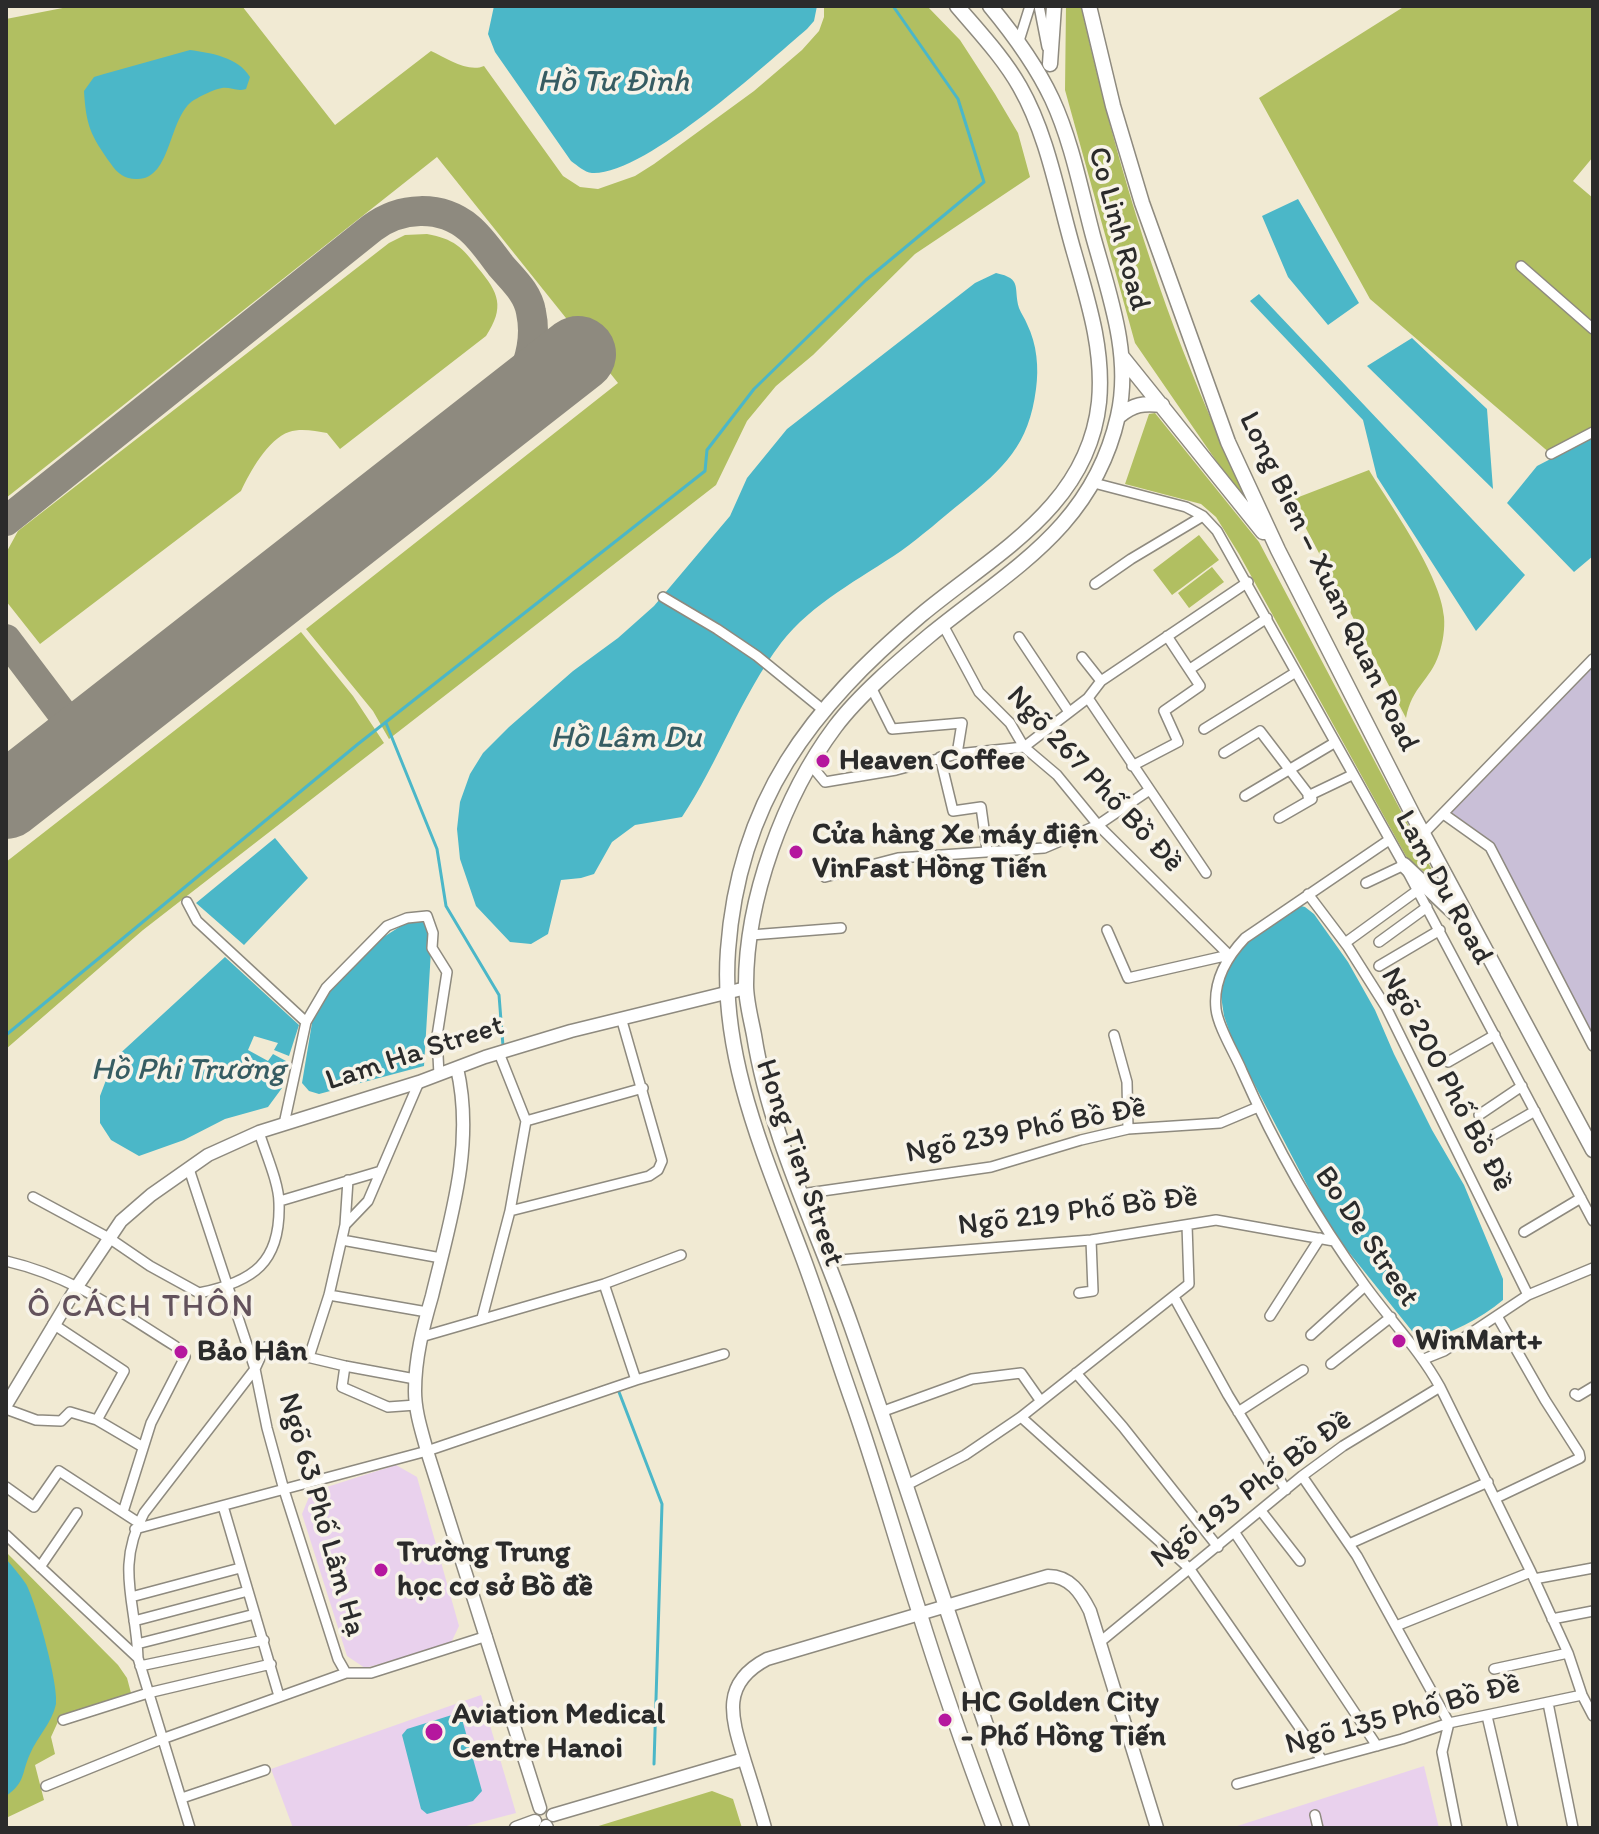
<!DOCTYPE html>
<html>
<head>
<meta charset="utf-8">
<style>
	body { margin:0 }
	#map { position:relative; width:1599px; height:1834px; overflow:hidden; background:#f1ead3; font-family:Itim,sans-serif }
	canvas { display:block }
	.frame { position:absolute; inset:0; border:8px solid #2b2b2b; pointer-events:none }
</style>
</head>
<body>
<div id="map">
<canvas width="1599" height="1834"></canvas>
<div class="frame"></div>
</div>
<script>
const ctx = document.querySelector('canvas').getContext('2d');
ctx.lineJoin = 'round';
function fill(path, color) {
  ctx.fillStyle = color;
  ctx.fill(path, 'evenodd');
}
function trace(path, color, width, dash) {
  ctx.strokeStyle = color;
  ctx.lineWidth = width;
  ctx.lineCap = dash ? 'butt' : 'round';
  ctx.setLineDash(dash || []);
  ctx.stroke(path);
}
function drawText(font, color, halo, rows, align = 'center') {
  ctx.font = font + ' Itim,sans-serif';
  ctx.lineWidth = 7;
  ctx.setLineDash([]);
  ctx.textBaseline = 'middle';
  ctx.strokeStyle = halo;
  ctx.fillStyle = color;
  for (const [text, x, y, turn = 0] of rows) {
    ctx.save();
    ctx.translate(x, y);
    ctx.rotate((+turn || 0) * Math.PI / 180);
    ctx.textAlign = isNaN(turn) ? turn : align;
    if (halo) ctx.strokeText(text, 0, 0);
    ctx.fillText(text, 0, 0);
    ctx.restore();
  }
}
fill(new Path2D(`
	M 396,1465 L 417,1477 L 459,1626 L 450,1645 L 365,1668 L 347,1656 L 302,1514 L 311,1492 Z
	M 481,1695 L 516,1813 L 459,1828 L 293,1828 L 271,1769 Z
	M 1424,1766 L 1439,1828 L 1231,1828 Z`), '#e9d1ed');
fill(new Path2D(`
	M 1593,659 L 1593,1042 L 1493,842 L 1445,815 Z`), '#c9bfd7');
fill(new Path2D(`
	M 73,6 L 242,6 L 335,125 L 431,51 C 446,58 468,73 484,66 L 563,176 L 580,187 L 598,189 L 635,176 L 654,164 L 754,91 L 802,50 L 819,31 L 824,17 L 824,6 L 927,6 L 960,40 L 995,94 L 1018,133 L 1030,177 L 915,254 L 813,355 L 776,386 L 747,421 L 716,485 L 389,739 L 373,711 L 306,629 L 618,383 L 437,157 L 6,498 L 6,19 Z
	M 1066,6 L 1081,6 C 1109,130 1144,255 1192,373 C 1212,424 1236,473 1259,523 L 1135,343 L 1065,90 Z
	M 1405,6 L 1593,6 L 1593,157 L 1573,181 L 1593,198 L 1593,432 L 1551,454 L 1370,299 L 1259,98 Z
	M 427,234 C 454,239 462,247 478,268 C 499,293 505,307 486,336 L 340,449 L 327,433 C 315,431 301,428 289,432 C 268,439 250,472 241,491 L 40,644 L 6,601 L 6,553 L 18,531 L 389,243 L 405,235 Z
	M 1155,413 L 1259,542 L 1440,885 L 1407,858 L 1239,554 L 1216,517 L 1201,504 L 1125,484 L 1149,414 Z
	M 1369,470 C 1392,508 1441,575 1444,617 C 1445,629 1443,642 1439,654 C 1430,681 1412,686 1406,718 L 1291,500 Z
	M 1199,535 L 1219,560 L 1172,595 L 1153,570 Z
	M 1212,567 L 1224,582 L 1189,608 L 1178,593 Z
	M 301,632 L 353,696 L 384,743 L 143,930 L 6,1049 L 6,862 Z
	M 6,1552 L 118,1665 L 127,1678 L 131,1693 L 61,1715 L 51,1737 L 55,1754 L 35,1765 L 44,1800 L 6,1818 Z
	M 712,1791 L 733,1799 L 742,1828 L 592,1828 Z`), '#b1bf61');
fill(new Path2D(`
	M 494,6 L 817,6 L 814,21 L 807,29 C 766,64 644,176 592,173 C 584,172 578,166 571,161 L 495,52 L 488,34 Z
	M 190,50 C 211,53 238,57 250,77 L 246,89 C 237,92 231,87 222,88 C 214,89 201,96 194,100 C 168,116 172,181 136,179 C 125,179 117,173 111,164 C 91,136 86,126 84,91 L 94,77 L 104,74 Z
	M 1298,199 L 1359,303 L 1328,325 L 1288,277 L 1262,216 Z
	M 996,273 C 1023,279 1013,287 1019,308 C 1021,313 1025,319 1027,324 C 1037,344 1039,368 1036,389 C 1029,445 1004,468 962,502 C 942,518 922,536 901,551 C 860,579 812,603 781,643 C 741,696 718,763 682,817 L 635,825 L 612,842 L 594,874 L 581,878 L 561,880 L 548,934 L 531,944 L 510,942 L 476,906 L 460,859 L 457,829 L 460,802 L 470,774 L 483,753 L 509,727 L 573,671 L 618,638 L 654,606 L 730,516 L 747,478 L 787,429 L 975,283 Z
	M 1259,294 L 1525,575 L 1476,631 L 1377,477 L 1363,420 L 1250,301 Z
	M 1412,338 L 1487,409 L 1493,489 L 1367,366 Z
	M 1593,437 L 1593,556 L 1574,572 L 1507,503 L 1537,466 Z
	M 275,838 L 308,878 L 244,945 L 196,903 Z
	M 1297,905 L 1305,907 L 1314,914 L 1348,962 L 1375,1010 L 1394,1054 L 1432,1130 L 1464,1185 L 1503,1279 L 1503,1300 C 1480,1319 1451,1334 1421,1341 L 1416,1336 L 1343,1245 L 1320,1210 L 1234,1045 L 1224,1016 L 1221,996 L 1223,980 L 1234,957 L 1246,940 Z
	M 424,919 L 432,934 L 424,1066 L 319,1094 L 309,1091 L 302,1083 L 314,1011 L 323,993 L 376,942 L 407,922 Z
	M 225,957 L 299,1025 L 289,1056 L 274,1050 L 278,1043 L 254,1036 L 248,1050 L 268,1061 L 273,1054 L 286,1061 L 282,1088 L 268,1107 L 225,1119 L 184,1140 L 139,1156 L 111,1140 L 100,1123 L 100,1096 L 114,1059 Z
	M 6,1559 C 13,1567 20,1575 26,1584 C 36,1602 59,1685 56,1704 C 52,1723 37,1737 30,1754 C 21,1774 26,1782 6,1796 Z
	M 455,1714 L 462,1719 L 482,1791 L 473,1801 L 427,1814 L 421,1809 L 402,1735 L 407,1729 Z`), '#4bb7c8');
trace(new Path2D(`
	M 386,723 L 437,849 L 446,906 L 499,995 L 503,1046
	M 6,1035 L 358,744 L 705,471 L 707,450 L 754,389 L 866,280 L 984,182 L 958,99 L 893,6
	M 619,1392 L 662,1504 L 654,1764`), '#4bb7c8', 3);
trace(new Path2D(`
	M 6,521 L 372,228 C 400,207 440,204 469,228 C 481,238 491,253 501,266 C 513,280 528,293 531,312 C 539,349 522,381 504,412
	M 6,639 L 83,741`), '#8e8a7f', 30);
trace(new Path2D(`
	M 6,801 L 578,354`), '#8e8a7f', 76);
const street = new Path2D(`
	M 1039,6 L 1047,47
	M 1019,41 L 1030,6
	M 1521,266 L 1593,329
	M 1551,454 L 1593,432
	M 1094,483 L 1186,507 L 1203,516 L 1217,531 L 1404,865 L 1593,1221
	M 1095,584 L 1131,559 L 1203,516
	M 663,597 L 717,629 L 757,656 L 822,709
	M 943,625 L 979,692 L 1010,723 L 1024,747 L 1057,775 L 1098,825 L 1229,955
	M 1019,637 L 1069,712
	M 1082,657 L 1101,681
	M 1190,669 L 1267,618
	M 872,689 L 892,729 L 962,723 L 957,754
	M 1088,698 L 1206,873
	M 1204,729 L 1296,672
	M 1224,753 L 1260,731 L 1312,799 L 1279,818
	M 940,757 L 953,811 L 981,807 L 987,850
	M 810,764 L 825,782 L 896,770 L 957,754 L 1024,747 L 1088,698 L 1101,681 L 1248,582
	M 1132,766 L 1178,742 L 1164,711 L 1200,686 L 1167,636
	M 1245,796 L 1334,743
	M 1308,796 L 1352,775
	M 1445,815 L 1490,847 L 1593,1046
	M 1423,834 L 1593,659
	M 1389,840 L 1245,938 C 1226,958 1213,981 1216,1009 C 1218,1027 1235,1054 1242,1071 C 1275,1146 1316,1218 1364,1284 C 1389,1319 1419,1349 1440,1387 L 1531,1572 L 1568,1653 L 1582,1695 L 1593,1716
	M 825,877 L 898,858 L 1044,848 L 1098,825 L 1148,791
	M 1366,883 L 1404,865
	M 1308,894 L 1348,947 L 1386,1007 L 1528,1295
	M 187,902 L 197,921 L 306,1022
	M 1107,930 L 1128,978 L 1229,955
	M 751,935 L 841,928
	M 1379,942 L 1427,907
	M 1345,943 L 1418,890
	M 1379,966 L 1440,930
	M 1114,1035 L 1127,1082 L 1128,1129
	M 1448,1062 L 1495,1035
	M 1479,1115 L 1522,1086
	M 526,1121 L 643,1088
	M 284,1124 L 306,1022 L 326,988 L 387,926 L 407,918 L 427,916 L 433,933 L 432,948 L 447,972 L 437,1036 L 439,1075
	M 1488,1138 L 1535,1111
	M 189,1169 L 255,1369 L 267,1428 L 284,1490 L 338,1659 L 346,1673
	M 801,1194 L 991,1167 L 1081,1140 L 1128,1129 L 1220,1123 L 1258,1107
	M 33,1197 L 109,1238 L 150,1266 L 199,1293 C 253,1282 281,1263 279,1203 C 279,1183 265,1152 259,1132
	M 280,1201 L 381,1171
	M 510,1211 L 649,1176 L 658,1170 L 662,1161 L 622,1021
	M 345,1225 L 348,1180
	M 1524,1232 L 1581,1198
	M 342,1240 L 441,1258
	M 6,1261 C 74,1277 117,1310 175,1346 L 185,1357 L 151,1423 L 123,1512
	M 826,1261 L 1091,1240 L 1216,1220 L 1334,1241
	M 604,1284 L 636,1380
	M 1079,1293 L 1093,1291 L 1091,1240
	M 329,1295 L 427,1312
	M 1174,1297 L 1228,1395 L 1286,1490
	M 1270,1316 L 1320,1238
	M 482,1318 L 510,1211 L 526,1121 L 499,1053
	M 53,1324 L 124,1371 L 97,1420
	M 1311,1335 L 1365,1286
	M 421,1337 L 604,1284 L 681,1255
	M 309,1357 L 329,1295 L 345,1225 L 368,1201 L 419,1082
	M 1424,1359 L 1444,1351 L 1528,1295 L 1593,1268
	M 1331,1364 L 1391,1317
	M 345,1366 L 342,1387 L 388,1407 L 416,1405
	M 1076,1373 L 1123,1427 L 1218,1547
	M 1575,1394 L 1578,1396 L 1593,1387
	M 6,1409 L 36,1420 L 61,1421 L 70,1412 L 97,1420 L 143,1447
	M 881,1412 L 972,1379 L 1021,1373 L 1040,1400
	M 1238,1412 L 1303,1370
	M 1021,1417 L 1189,1568 L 1322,1760
	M 1302,1476 L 1357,1556 L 1449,1723 L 1442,1752 L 1457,1828
	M 905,1486 L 965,1455 L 1021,1417 L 1189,1284 L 1187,1225
	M 6,1487 L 34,1507 L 59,1471 L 139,1523
	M 1496,1498 L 1580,1458 L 1579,1453 L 1545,1400 L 1497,1316
	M 223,1506 L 279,1696
	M 1261,1511 L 1300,1561
	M 135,1529 L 427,1451 L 636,1380 L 724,1354
	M 1235,1533 L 1377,1746
	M 6,1535 L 138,1658 L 190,1828
	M 1349,1544 L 1488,1482
	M 40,1567 L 77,1513
	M 1534,1579 L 1593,1568
	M 131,1597 L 240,1568
	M 1552,1619 L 1593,1611
	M 134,1621 L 248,1591
	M 1396,1626 L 1531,1572
	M 1100,1642 L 1302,1476 L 1343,1446 L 1440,1387
	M 137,1644 L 255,1614
	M 138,1658 C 136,1602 115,1567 144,1513 L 255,1369 L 265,1347 L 345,1366 L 415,1379
	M 140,1666 L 264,1640
	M 1494,1669 L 1568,1653
	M 1548,1703 L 1573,1828
	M 1487,1716 L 1513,1828
	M 63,1720 L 148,1693 L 271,1664
	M 1237,1784 L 1402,1739 L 1449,1723 L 1582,1695
	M 46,1786 L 162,1739 L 346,1673 L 371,1673 L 487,1636
	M 182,1798 L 265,1770
	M 1315,1815 L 1318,1828`);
const secondary = new Path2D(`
	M 457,1068 C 475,1145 450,1221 432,1296 C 423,1327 415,1358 415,1391 C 415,1412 422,1432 427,1451 L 540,1808
	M 6,1405 L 78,1285 L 121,1221 L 151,1195 L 208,1155 L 259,1132 L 419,1082 L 485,1057 L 571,1031 L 746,988
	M 553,1815 L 744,1759
	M 546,1826 L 547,1828
	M 516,1828 L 535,1821
	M 765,1828 C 759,1806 752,1784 745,1762 C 732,1719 719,1684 767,1659 L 1048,1576 C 1070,1576 1081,1593 1090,1611 L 1157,1828`);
const primary = new Path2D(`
	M 957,6 C 979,32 1003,57 1020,87 C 1048,136 1058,197 1074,252 C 1088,301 1104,350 1099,402 C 1088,507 994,554 921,615 C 810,709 739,800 728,950 C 720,1057 765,1156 802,1255 C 820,1303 835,1352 852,1400 C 876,1468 895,1537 917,1605 C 940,1680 966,1754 994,1828
	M 990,6 C 1014,35 1036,65 1052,99 C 1072,142 1081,191 1093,236 C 1109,294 1132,356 1118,416 C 1093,527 1011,569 930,635 C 899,661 859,695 835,727 C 784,795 746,899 746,985 C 746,1001 751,1019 754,1035 C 770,1136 817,1229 851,1325 C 910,1492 962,1662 1022,1828
	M 1089,6 L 1113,106 L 1142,203 L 1228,442 L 1278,550 L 1414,817 L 1593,1150
	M 1050,64 L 1054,6
	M 1123,358 L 1263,532
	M 1119,416 C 1134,404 1143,403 1162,405
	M 1404,865 L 1466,924`);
trace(street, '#8e8a7f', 12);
trace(secondary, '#8e8a7f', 15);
trace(primary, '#8e8a7f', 17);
trace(street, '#fff', 9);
trace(secondary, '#fff', 12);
trace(primary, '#fff', 14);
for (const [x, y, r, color] of [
	[823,761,8,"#b5179e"],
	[796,852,8,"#b5179e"],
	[1399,1341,8,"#b5179e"],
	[181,1352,8,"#b5179e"],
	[381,1570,8,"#b5179e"],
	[945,1720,8,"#b5179e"],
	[434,1732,10,"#b5179e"]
]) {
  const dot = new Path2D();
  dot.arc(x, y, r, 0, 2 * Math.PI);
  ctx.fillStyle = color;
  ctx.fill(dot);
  trace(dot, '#f7f3e8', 3);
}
drawText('30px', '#2b2b2b', '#f7f3e8', [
	["Co Linh Road",1118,229,75],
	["Long Bien – Xuan Quan Road",1328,582,64],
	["Ngõ 267 Phố Bồ Đề",1094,780,47],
	["Lam Du Road",1443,888,61],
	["Lam Ha Street",415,1054,-18],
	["Ngõ 200 Phố Bồ Đề",1446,1080,62],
	["Ngõ 239 Phố Bồ Đề",1026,1131,-11],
	["Hong Tien Street",799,1163,71],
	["Ngõ 219 Phố Bồ Đề",1078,1212,-7],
	["Bo De Street",1366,1237,56],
	["Ngõ 193 Phố Bồ Đề",1252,1490,-37],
	["Ngõ 63 Phố Lâm Hạ",321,1515,74],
	["Ngõ 135 Phố Bồ Đề",1403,1715,-15]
]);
drawText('bold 30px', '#2b2b2b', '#f7f3e8', [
	["Heaven Coffee",839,761],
	["Cửa hàng Xe máy điện",812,835],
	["VinFast Hồng Tiến",812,869],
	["WinMart+",1415,1341],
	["Bảo Hân",197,1352],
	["Trường Trung",397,1553],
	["học cơ sở Bồ đề",397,1587],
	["HC Golden City",961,1703],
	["- Phố Hồng Tiến",961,1737],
	["Aviation Medical",452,1715],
	["Centre Hanoi",452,1749]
], 'left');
drawText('italic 32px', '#365c62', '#f7f3e8', [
	["Hồ Tư Đình",613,83],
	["Hồ Lâm Du",626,739],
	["Hồ Phi Trường",188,1071]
]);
ctx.letterSpacing = '2px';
drawText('32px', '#63525c', '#f7f3e8', [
	["Ô CÁCH THÔN",141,1308]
]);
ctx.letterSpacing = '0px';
</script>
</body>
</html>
